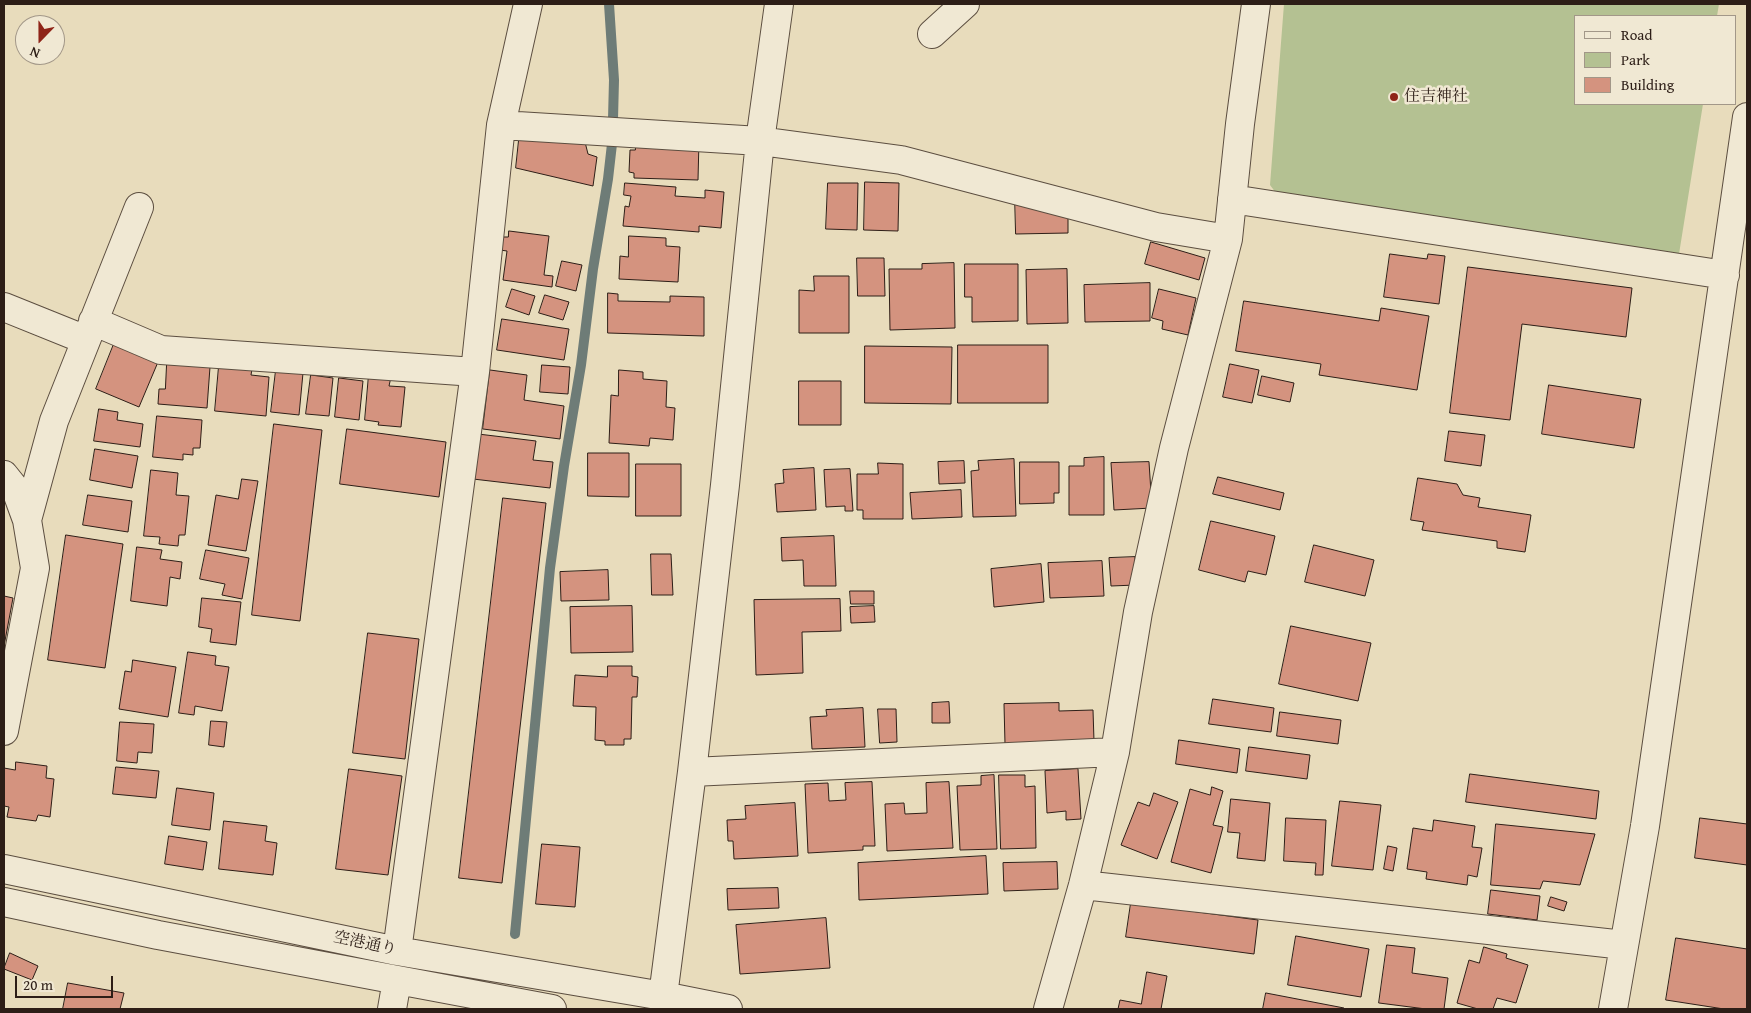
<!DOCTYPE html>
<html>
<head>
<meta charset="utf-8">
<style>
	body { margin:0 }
	#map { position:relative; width:1751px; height:1013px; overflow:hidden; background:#e8dcbc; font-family:"Gentium Book Plus",serif }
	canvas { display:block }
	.frame { position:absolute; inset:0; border:5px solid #2d1e17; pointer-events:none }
	.legend { position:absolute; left:1574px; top:15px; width:162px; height:90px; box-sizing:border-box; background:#f0e8d3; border:1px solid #a29788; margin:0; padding:6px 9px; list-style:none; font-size:15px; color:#2d1e17 }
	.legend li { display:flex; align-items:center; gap:10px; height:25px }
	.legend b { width:25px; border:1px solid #a29788 }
	.north { position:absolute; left:15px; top:15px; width:50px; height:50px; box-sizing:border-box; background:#f0e8d3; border:1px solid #a29788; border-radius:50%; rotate:202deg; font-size:14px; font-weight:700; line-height:20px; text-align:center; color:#2d1e17 }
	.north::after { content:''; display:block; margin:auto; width:18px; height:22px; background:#8f2418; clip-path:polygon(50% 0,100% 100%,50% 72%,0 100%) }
	.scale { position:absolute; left:15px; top:976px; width:98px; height:22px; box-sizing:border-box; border:2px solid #2d1e17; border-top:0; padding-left:6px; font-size:15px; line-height:18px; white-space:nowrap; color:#2d1e17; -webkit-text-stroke:4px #f0e8d3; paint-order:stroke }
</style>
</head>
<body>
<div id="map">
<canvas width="1751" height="1013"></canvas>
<div class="frame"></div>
<ul class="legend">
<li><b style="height:6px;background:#f0e8d3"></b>Road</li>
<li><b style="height:14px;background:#b4c192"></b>Park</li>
<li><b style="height:14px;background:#d4937f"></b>Building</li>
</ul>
<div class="north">N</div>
<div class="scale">20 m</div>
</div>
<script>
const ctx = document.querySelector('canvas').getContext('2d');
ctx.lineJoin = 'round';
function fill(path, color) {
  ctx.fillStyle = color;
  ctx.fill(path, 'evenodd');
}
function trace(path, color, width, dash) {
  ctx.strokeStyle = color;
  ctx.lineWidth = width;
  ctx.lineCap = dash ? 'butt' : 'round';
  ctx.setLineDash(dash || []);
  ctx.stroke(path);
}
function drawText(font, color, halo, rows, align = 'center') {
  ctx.font = font + ' "Gentium Book Plus","Noto Serif JP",serif';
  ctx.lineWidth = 5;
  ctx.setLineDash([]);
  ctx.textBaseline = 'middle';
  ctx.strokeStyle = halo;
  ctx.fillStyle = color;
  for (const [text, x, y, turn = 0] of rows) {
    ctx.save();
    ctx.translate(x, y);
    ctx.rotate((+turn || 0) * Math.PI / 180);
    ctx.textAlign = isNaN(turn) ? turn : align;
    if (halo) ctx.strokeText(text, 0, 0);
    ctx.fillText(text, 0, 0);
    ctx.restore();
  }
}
fill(new Path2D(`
	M 1284,4 L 1719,4 L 1717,16 L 1575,16 L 1575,104 L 1703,104 L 1679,254 L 1279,197 L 1270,185 Z`), '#b4c192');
trace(new Path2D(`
	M 609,4 L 614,80 L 613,119
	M 515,934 L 550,568 L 564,466 L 581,365 L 593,269 L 608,179 L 612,144`), '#6e7c77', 10);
const building = new Path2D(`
	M 636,138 L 699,140 L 698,180 L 634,178 L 634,173 L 629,172 L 630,150 L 635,150 Z
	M 519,140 L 585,142 L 588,154 L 597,157 L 593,186 L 516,168 Z
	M 865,182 L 899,183 L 898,231 L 864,230 Z
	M 625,183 L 676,187 L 675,196 L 705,198 L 705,190 L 724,192 L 721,228 L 699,226 L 699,232 L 623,226 L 625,206 L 629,207 L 631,196 L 624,195 Z
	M 828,183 L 858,183 L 857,230 L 826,229 Z
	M 1015,199 L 1068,216 L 1068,233 L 1016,234 Z
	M 509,231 L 549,236 L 544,275 L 553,276 L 552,287 L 503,280 L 507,251 L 500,250 L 502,237 L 508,237 Z
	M 629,236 L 666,238 L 666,246 L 680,247 L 678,282 L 619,279 L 620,256 L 628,257 Z
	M 1151,242 L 1205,258 L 1199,280 L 1145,264 Z
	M 1390,254 L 1427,259 L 1428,254 L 1445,256 L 1439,304 L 1384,297 Z
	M 857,258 L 884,258 L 885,296 L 858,296 Z
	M 562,261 L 582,265 L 576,291 L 556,286 Z
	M 954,263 L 955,328 L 890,330 L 889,269 L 922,269 L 922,264 Z
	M 965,264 L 1018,264 L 1018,321 L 972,322 L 972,297 L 965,297 Z
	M 1468,267 L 1632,288 L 1626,337 L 1522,324 L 1510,420 L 1450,413 Z
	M 1067,269 L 1068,323 L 1027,324 L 1026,270 Z
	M 814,276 L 849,276 L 849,333 L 799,333 L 799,290 L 814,291 Z
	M 1150,283 L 1150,321 L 1085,322 L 1084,285 Z
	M 512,289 L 535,296 L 529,315 L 506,307 Z
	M 1159,289 L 1196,298 L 1188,335 L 1162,329 L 1163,321 L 1152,318 Z
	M 608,293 L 618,294 L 618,301 L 670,302 L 670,296 L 704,297 L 704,336 L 608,333 Z
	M 545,295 L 569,302 L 563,320 L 539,313 Z
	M 1244,301 L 1379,321 L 1381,308 L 1429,316 L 1417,390 L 1319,375 L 1321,364 L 1236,351 Z
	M 502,319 L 569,329 L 564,360 L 497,350 Z
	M 114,344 L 158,362 L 139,407 L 96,389 Z
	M 958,345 L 1048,345 L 1048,403 L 958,403 Z
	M 865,346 L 952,347 L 951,404 L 865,403 Z
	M 167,364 L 210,367 L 207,408 L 158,404 L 159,389 L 165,389 Z
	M 1230,364 L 1259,370 L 1252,403 L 1223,397 Z
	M 542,365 L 570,367 L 568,394 L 540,392 Z
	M 219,366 L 252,369 L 251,375 L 269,377 L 266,416 L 215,411 Z
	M 276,370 L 303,373 L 299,415 L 271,412 Z
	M 490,370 L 527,375 L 524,400 L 564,406 L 560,439 L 483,429 Z
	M 619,370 L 643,372 L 643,379 L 667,381 L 666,407 L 675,408 L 673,440 L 650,438 L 649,446 L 609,443 L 611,395 L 618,396 Z
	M 369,374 L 391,377 L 389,386 L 405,387 L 401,427 L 378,425 L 379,422 L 365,420 Z
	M 311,375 L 333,378 L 329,416 L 306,414 Z
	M 1262,376 L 1294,383 L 1290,402 L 1258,395 Z
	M 339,378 L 363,381 L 359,420 L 335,417 Z
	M 799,381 L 841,381 L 841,425 L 799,425 Z
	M 1549,385 L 1641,399 L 1634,448 L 1542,434 Z
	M 99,409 L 118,412 L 117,420 L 143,424 L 140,447 L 94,441 Z
	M 157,416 L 202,420 L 200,448 L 193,448 L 193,455 L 183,454 L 183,460 L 153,457 Z
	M 274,424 L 322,430 L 300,621 L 252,615 Z
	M 347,429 L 446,442 L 439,497 L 340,484 Z
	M 1449,431 L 1485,435 L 1481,466 L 1445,461 Z
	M 478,434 L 536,441 L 533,460 L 553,462 L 550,488 L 473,479 Z
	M 95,449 L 138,456 L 132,488 L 90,480 Z
	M 588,453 L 629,453 L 629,497 L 588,496 Z
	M 1104,457 L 1104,515 L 1069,515 L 1069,466 L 1084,466 L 1084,458 Z
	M 1014,459 L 1016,516 L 973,517 L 971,471 L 979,470 L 978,461 Z
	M 964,461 L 965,483 L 939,484 L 938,462 Z
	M 1020,462 L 1059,462 L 1059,493 L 1054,493 L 1054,503 L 1020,504 Z
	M 1149,462 L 1152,508 L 1114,510 L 1111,463 Z
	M 878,463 L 903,464 L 903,519 L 863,519 L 863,510 L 857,510 L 857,474 L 878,474 Z
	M 636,464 L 681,464 L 681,516 L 636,516 Z
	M 814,468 L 816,510 L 777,512 L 775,484 L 784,483 L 783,470 Z
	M 850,469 L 853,511 L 845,511 L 845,506 L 826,507 L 824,470 Z
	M 151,470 L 178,473 L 176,495 L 189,496 L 185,535 L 179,535 L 178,546 L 159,544 L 160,537 L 144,536 Z
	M 1218,477 L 1284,493 L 1280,510 L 1213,494 Z
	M 1418,478 L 1457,484 L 1463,495 L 1480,498 L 1478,507 L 1531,515 L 1525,552 L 1497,548 L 1497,541 L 1422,530 L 1424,522 L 1411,520 Z
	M 242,479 L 258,481 L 246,551 L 208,545 L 216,495 L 238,499 Z
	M 961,490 L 962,517 L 912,519 L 910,493 Z
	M 88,495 L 132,501 L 128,532 L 83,525 Z
	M 503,498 L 546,503 L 502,883 L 459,878 Z
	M 1211,521 L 1275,536 L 1266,575 L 1248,571 L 1245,582 L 1199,570 Z
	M 66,535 L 123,544 L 105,668 L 48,660 Z
	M 834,536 L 836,586 L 804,586 L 803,560 L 782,561 L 781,538 Z
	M 1314,545 L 1374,560 L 1365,596 L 1305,582 Z
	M 137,547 L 162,550 L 160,559 L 182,562 L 180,579 L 170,577 L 167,606 L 131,601 Z
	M 206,550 L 249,558 L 242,599 L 222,595 L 225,584 L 200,579 Z
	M 651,554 L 671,554 L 673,595 L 652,595 Z
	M 1135,557 L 1136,585 L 1111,586 L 1109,558 Z
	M 1102,561 L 1104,596 L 1050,598 L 1048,563 Z
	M 1041,564 L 1044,602 L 994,607 L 991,569 Z
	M 608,570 L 609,600 L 561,601 L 560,572 Z
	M 850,591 L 874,591 L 874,604 L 851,604 Z
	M 4,596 L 13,598 L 4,646 Z
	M 202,598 L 241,602 L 236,645 L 210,642 L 212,629 L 199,627 Z
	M 840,599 L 841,631 L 802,632 L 803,673 L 756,675 L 754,600 Z
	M 632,606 L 633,652 L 571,653 L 570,607 Z
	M 874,606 L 875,622 L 851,623 L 850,607 Z
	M 1291,626 L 1371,643 L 1358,701 L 1279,684 Z
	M 368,633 L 419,639 L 405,759 L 353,753 Z
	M 188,652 L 216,656 L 215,665 L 229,667 L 222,711 L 195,706 L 194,715 L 179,713 Z
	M 133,660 L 176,667 L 168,717 L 119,709 L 125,671 L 131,672 Z
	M 608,666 L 632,666 L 632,676 L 638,677 L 637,697 L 632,697 L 631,739 L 624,739 L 624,745 L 605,745 L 605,741 L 595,740 L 596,707 L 573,706 L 575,675 L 607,677 Z
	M 1213,699 L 1274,708 L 1271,732 L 1209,724 Z
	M 949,702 L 950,723 L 932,723 L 932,703 Z
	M 1059,703 L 1059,711 L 1093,710 L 1094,741 L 1005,744 L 1004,704 Z
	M 863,708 L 865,747 L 812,749 L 810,717 L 827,716 L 826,710 Z
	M 878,709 L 896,709 L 897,742 L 880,743 Z
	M 1280,712 L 1341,720 L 1338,744 L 1277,736 Z
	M 211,721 L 227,722 L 224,747 L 209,745 Z
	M 120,722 L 154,724 L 152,753 L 138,752 L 137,763 L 117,761 Z
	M 1179,740 L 1240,749 L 1237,773 L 1176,764 Z
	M 1249,747 L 1310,755 L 1307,779 L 1246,771 Z
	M 16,762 L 47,766 L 46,778 L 54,779 L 50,817 L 38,815 L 36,821 L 7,817 L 9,807 L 4,806 L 4,768 L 15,770 Z
	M 116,767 L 159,771 L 156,798 L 113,794 Z
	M 349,769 L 402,776 L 388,875 L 336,869 Z
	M 1078,769 L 1081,819 L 1066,820 L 1066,811 L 1047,813 L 1045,771 Z
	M 1470,774 L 1599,791 L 1596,819 L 1466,802 Z
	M 994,775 L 997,849 L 960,850 L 957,786 L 981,785 L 981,776 Z
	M 999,775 L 1025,775 L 1025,787 L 1035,786 L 1036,848 L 1001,849 Z
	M 872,782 L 875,846 L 863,846 L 863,850 L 808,853 L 805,784 L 828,783 L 829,801 L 846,800 L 845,783 Z
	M 949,782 L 953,848 L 887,851 L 885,804 L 904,803 L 905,814 L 927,813 L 926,783 Z
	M 1212,787 L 1223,791 L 1213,825 L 1223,827 L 1211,873 L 1171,862 L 1190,789 L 1210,795 Z
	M 177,788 L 214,793 L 210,830 L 172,825 Z
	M 1154,793 L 1178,802 L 1157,859 L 1121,845 L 1138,802 L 1149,806 Z
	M 1231,799 L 1270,803 L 1265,861 L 1237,858 L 1240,833 L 1228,832 Z
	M 1340,801 L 1381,805 L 1373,870 L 1332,866 Z
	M 795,803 L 798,856 L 734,859 L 733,841 L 728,841 L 727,820 L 746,819 L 745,806 Z
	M 1286,818 L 1326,820 L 1323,875 L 1315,875 L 1316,863 L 1284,861 Z
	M 1700,818 L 1747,824 L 1747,865 L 1695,858 Z
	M 1434,820 L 1475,826 L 1472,847 L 1482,848 L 1477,877 L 1468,875 L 1467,885 L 1426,879 L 1427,872 L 1407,869 L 1413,828 L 1432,831 Z
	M 224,821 L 267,826 L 265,841 L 277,843 L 273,875 L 219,869 Z
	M 1496,824 L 1595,834 L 1580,885 L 1543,881 L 1540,889 L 1491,885 Z
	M 169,836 L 207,842 L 203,870 L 165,864 Z
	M 542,844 L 580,847 L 575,907 L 536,904 Z
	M 1388,846 L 1397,848 L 1393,871 L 1384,869 Z
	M 986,856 L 988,894 L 859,900 L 858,863 Z
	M 1057,862 L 1058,889 L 1004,891 L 1003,863 Z
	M 778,888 L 779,908 L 728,910 L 727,889 Z
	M 1491,890 L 1540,896 L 1537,920 L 1488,914 Z
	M 1551,897 L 1567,902 L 1564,911 L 1548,906 Z
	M 1131,903 L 1258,920 L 1254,954 L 1126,937 Z
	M 826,918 L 830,968 L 740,974 L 736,925 Z
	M 1296,936 L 1369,949 L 1361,997 L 1288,985 Z
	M 1676,938 L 1747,949 L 1747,1009 L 1724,1009 L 1666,1000 Z
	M 1387,945 L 1415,948 L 1412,973 L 1448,978 L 1444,1009 L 1426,1009 L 1379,1003 Z
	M 1484,947 L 1507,954 L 1506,958 L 1528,965 L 1516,1003 L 1497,998 L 1493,1009 L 1478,1009 L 1457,1003 L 1469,960 L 1479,963 Z
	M 10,953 L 38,966 L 32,980 L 4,969 Z
	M 1147,972 L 1167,976 L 1161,1009 L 1118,1009 L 1120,1000 L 1141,1004 Z
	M 68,983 L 124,993 L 120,1009 L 63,1009 Z
	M 1266,993 L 1344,1008 L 1344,1009 L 1263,1009 Z`);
fill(building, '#d4937f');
trace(building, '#2d1e17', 1);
const minor = new Path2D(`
	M 932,34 L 965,4
	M 501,125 L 760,141 L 901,160 L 1156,227 L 1228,239
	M 1232,199 L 1725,275
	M 4,307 L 86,340
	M 93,321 L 161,350 L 475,372
	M 4,475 L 16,490 L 27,520 L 35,568 L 4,731
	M 27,520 L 54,421 L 139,207
	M 692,772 L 1115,752
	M 4,869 L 397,951 L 663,996 L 728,1009
	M 1083,885 L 1624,945
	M 4,902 L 158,935 L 552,1009
	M 397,951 L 475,372 L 501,125 L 528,4
	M 392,1009 L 397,980
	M 665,1009 L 663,996 L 692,772 L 725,485 L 760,141 L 779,4
	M 1048,1009 L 1083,885 L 1115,752 L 1138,612 L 1174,448 L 1228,239 L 1240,124 L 1256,4
	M 1613,1009 L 1645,826 L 1747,117`);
trace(minor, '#5c4e40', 30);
trace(minor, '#f0e8d3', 28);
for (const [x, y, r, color] of [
	[1394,97,5,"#8f2418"]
]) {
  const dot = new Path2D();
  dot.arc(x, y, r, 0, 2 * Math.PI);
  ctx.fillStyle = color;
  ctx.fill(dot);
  trace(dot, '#f0e8d3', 2);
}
drawText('16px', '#2d1e17', '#f0e8d3', [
	["住吉神社",1404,97]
], 'left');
drawText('16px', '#2d1e17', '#f0e8d3', [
	["空港通り",365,944,12]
]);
</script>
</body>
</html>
